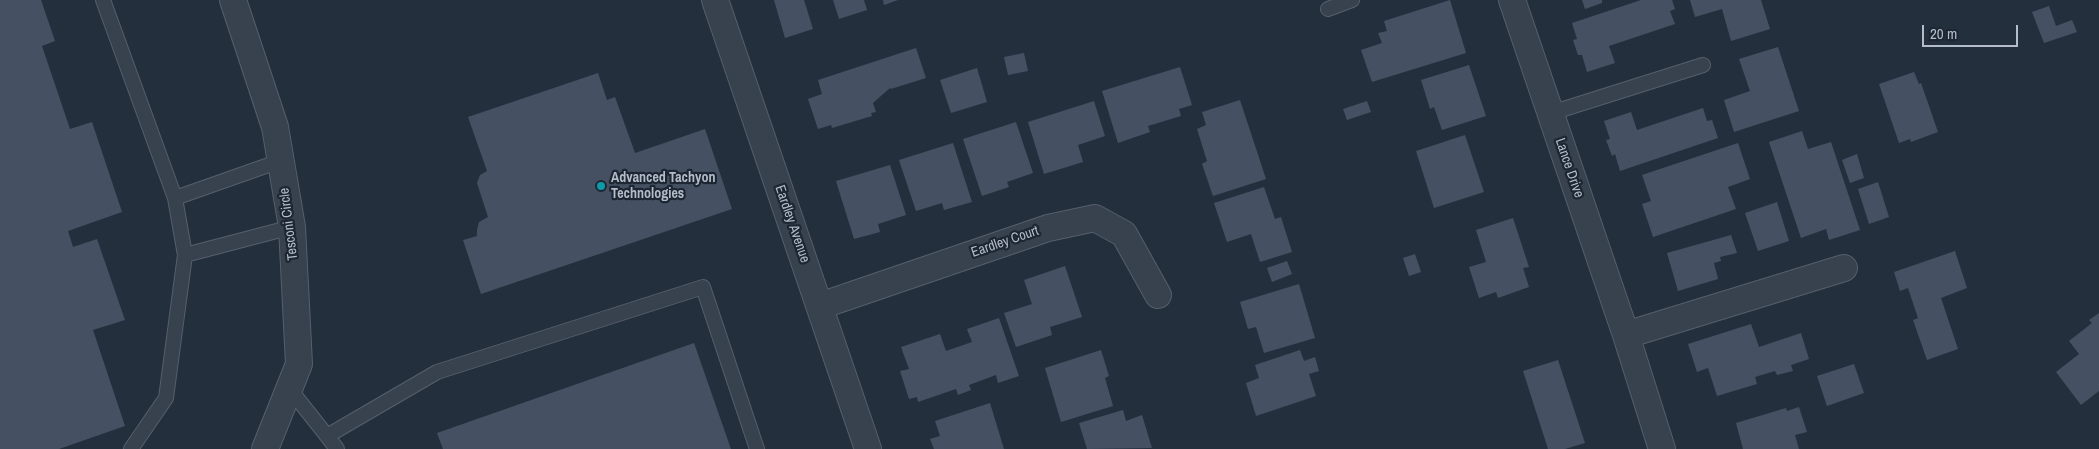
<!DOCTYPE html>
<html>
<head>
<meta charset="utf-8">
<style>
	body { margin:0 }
	#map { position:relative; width:2099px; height:449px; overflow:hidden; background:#242f3e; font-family:"Archivo Narrow",sans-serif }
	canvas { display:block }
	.scale { position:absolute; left:1922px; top:25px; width:96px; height:22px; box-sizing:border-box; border:2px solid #b4bcc9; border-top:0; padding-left:6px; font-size:15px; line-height:18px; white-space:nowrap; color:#b4bcc9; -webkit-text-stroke:4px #1d2633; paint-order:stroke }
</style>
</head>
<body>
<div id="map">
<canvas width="2099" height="449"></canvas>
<div class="scale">20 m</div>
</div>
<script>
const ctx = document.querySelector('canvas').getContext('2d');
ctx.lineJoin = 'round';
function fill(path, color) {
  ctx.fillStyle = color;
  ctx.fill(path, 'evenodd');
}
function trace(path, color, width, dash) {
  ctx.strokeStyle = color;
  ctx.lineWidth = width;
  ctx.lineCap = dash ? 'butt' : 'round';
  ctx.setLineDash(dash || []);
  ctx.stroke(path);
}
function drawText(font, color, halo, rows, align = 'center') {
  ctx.font = font + ' "Archivo Narrow",sans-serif';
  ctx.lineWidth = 4.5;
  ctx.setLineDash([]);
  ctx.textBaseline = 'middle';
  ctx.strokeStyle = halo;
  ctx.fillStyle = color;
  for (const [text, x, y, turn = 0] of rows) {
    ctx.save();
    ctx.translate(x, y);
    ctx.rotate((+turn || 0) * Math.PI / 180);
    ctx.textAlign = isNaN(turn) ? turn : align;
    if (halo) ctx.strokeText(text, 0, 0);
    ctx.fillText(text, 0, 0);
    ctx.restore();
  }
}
fill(new Path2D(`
	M 0,0 L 41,0 L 55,41 L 42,46 L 70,129 L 92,122 L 122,212 L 68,231 L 73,247 L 97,239 L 125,320 L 93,330 L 125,426 L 59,449 L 0,449 Z
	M 774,0 L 804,0 L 813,29 L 785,38 Z
	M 833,0 L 864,0 L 867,10 L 839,19 Z
	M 883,0 L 898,0 L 884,5 Z
	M 1450,0 L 1466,53 L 1372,82 L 1361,50 L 1382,43 L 1378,33 L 1387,31 L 1384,21 Z
	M 1582,0 L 1602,0 L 1602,3 L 1585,9 Z
	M 1641,0 L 1672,0 L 1675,9 L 1670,11 L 1675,24 L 1609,46 L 1615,63 L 1587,72 L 1582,55 L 1578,55 L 1573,40 L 1577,39 L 1572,23 Z
	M 1690,0 L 1761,0 L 1770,29 L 1731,41 L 1722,9 L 1695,17 Z
	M 2049,6 L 2056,26 L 2072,20 L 2077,32 L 2044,43 L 2032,12 Z
	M 1778,47 L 1799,111 L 1734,132 L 1724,100 L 1750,91 L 1739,59 Z
	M 916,48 L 926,78 L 891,89 L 890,88 L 873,103 L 876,112 L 871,113 L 872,116 L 832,128 L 831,125 L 818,129 L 808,99 L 822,94 L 818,80 Z
	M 1024,53 L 1028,71 L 1008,75 L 1004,57 Z
	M 1469,65 L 1486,116 L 1442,130 L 1434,107 L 1430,109 L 1421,80 Z
	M 1180,67 L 1192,105 L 1179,109 L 1181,116 L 1148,126 L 1150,132 L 1118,143 L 1102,91 Z
	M 977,68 L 987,102 L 951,113 L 940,80 Z
	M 1914,72 L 1919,84 L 1921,83 L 1938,132 L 1911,142 L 1910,139 L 1899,143 L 1879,84 Z
	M 598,73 L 607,100 L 615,97 L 635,153 L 705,129 L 732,209 L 481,294 L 463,240 L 477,236 L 477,230 L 479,222 L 488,217 L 477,183 L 480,175 L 487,171 L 468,117 Z
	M 1240,100 L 1266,179 L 1213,196 L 1202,164 L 1207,161 L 1197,129 L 1206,125 L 1202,112 Z
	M 1094,101 L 1105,136 L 1078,145 L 1083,162 L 1044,174 L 1028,122 Z
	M 1367,101 L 1371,112 L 1347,120 L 1343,109 Z
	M 1703,108 L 1707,121 L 1712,120 L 1718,138 L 1620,171 L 1615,154 L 1612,156 L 1606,140 L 1610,139 L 1604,121 L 1631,112 L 1637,130 Z
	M 1016,122 L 1033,173 L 1007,182 L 1009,187 L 982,196 L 963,139 Z
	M 1802,131 L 1808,149 L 1831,142 L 1860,230 L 1829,240 L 1826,229 L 1801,238 L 1769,142 Z
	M 1465,135 L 1484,192 L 1434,208 L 1416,151 Z
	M 953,143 L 972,202 L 944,210 L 942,203 L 916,211 L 899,160 Z
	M 1738,143 L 1750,179 L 1728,187 L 1736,209 L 1653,237 L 1642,204 L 1651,201 L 1642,175 Z
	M 1857,154 L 1864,178 L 1850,183 L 1842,160 Z
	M 890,165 L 906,215 L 878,224 L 880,232 L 854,239 L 836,181 Z
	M 1878,182 L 1889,217 L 1869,224 L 1858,189 Z
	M 1264,187 L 1275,219 L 1281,217 L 1292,252 L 1260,262 L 1251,234 L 1227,242 L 1214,203 Z
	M 1777,202 L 1789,241 L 1758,251 L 1745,213 Z
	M 1513,218 L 1529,267 L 1523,268 L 1529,287 L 1498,298 L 1496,292 L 1479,298 L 1469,267 L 1486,262 L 1476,230 Z
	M 1731,235 L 1737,253 L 1720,257 L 1721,261 L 1714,263 L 1718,279 L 1678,291 L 1667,253 Z
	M 1955,251 L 1967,288 L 1941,298 L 1958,349 L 1927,360 L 1913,320 L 1918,318 L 1908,288 L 1900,291 L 1894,272 Z
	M 1415,254 L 1421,272 L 1409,276 L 1403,258 Z
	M 1287,261 L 1292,274 L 1272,282 L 1267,268 Z
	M 1065,266 L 1082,317 L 1050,327 L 1052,335 L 1016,347 L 1004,313 L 1032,304 L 1024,280 Z
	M 1299,284 L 1315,338 L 1264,353 L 1256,327 L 1248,329 L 1240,302 Z
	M 2099,313 L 2099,391 L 2081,405 L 2056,372 L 2079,354 L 2069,341 L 2092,323 L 2089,320 Z
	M 999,318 L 1019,376 L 998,383 L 996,375 L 969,385 L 971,390 L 958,395 L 956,389 L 918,402 L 917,397 L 909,399 L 900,371 L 909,369 L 901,347 L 940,334 L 946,351 L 972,342 L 967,329 Z
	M 1751,324 L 1759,347 L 1801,333 L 1809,359 L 1791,365 L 1793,371 L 1777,375 L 1775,371 L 1755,377 L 1757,384 L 1717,396 L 1708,368 L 1697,372 L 1688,344 Z
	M 694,343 L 731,449 L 443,449 L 437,433 Z
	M 1101,350 L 1109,376 L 1105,378 L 1113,406 L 1061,422 L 1045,368 Z
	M 1300,350 L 1304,361 L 1315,357 L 1319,371 L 1309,374 L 1316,396 L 1256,416 L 1246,383 L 1259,378 L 1255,365 Z
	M 1558,360 L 1585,443 L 1565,449 L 1548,449 L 1523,371 Z
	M 1854,364 L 1864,393 L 1827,406 L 1817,376 Z
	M 990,403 L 1004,449 L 934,449 L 930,439 L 940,436 L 935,421 Z
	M 1799,407 L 1807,432 L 1795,435 L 1799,449 L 1743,449 L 1736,423 L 1786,408 L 1787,411 Z
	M 1123,410 L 1126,421 L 1142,415 L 1152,448 L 1087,449 L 1079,423 Z`), '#455162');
const service = new Path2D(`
	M 103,0 L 175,198 L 280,161
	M 1328,9 L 1352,0
	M 1551,113 L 1703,65
	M 175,198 L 185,255 L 292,227
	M 289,388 L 327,436 L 437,372 L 703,287 L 757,449
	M 327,436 L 337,449
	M 131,449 L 166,398 L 185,255`);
const minor = new Path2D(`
	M 233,0 L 275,127 L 292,227 L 299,364 L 265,449
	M 715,0 L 868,449
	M 1512,0 L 1626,335 L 1662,449
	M 820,306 L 1048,228 L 1095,218 L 1124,234 L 1158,295
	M 1626,335 L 1844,268`);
trace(service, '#565f6c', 16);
trace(minor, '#565f6c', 28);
trace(service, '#38414e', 14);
trace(minor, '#38414e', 26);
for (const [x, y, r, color] of [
	[601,186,5,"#0f9aa8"]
]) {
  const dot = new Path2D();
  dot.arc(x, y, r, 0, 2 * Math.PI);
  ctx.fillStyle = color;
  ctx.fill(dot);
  trace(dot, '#1d2633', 2);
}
drawText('14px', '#b4bcc9', '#1d2633', [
	["Lance Drive",1569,168,71],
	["Tesconi Circle",289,224,-97],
	["Eardley Avenue",792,224,71],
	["Eardley Court",1005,242,-19]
]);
drawText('bold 14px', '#b4bcc9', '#1d2633', [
	["Advanced Tachyon",611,178],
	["Technologies",611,194]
], 'left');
</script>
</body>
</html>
